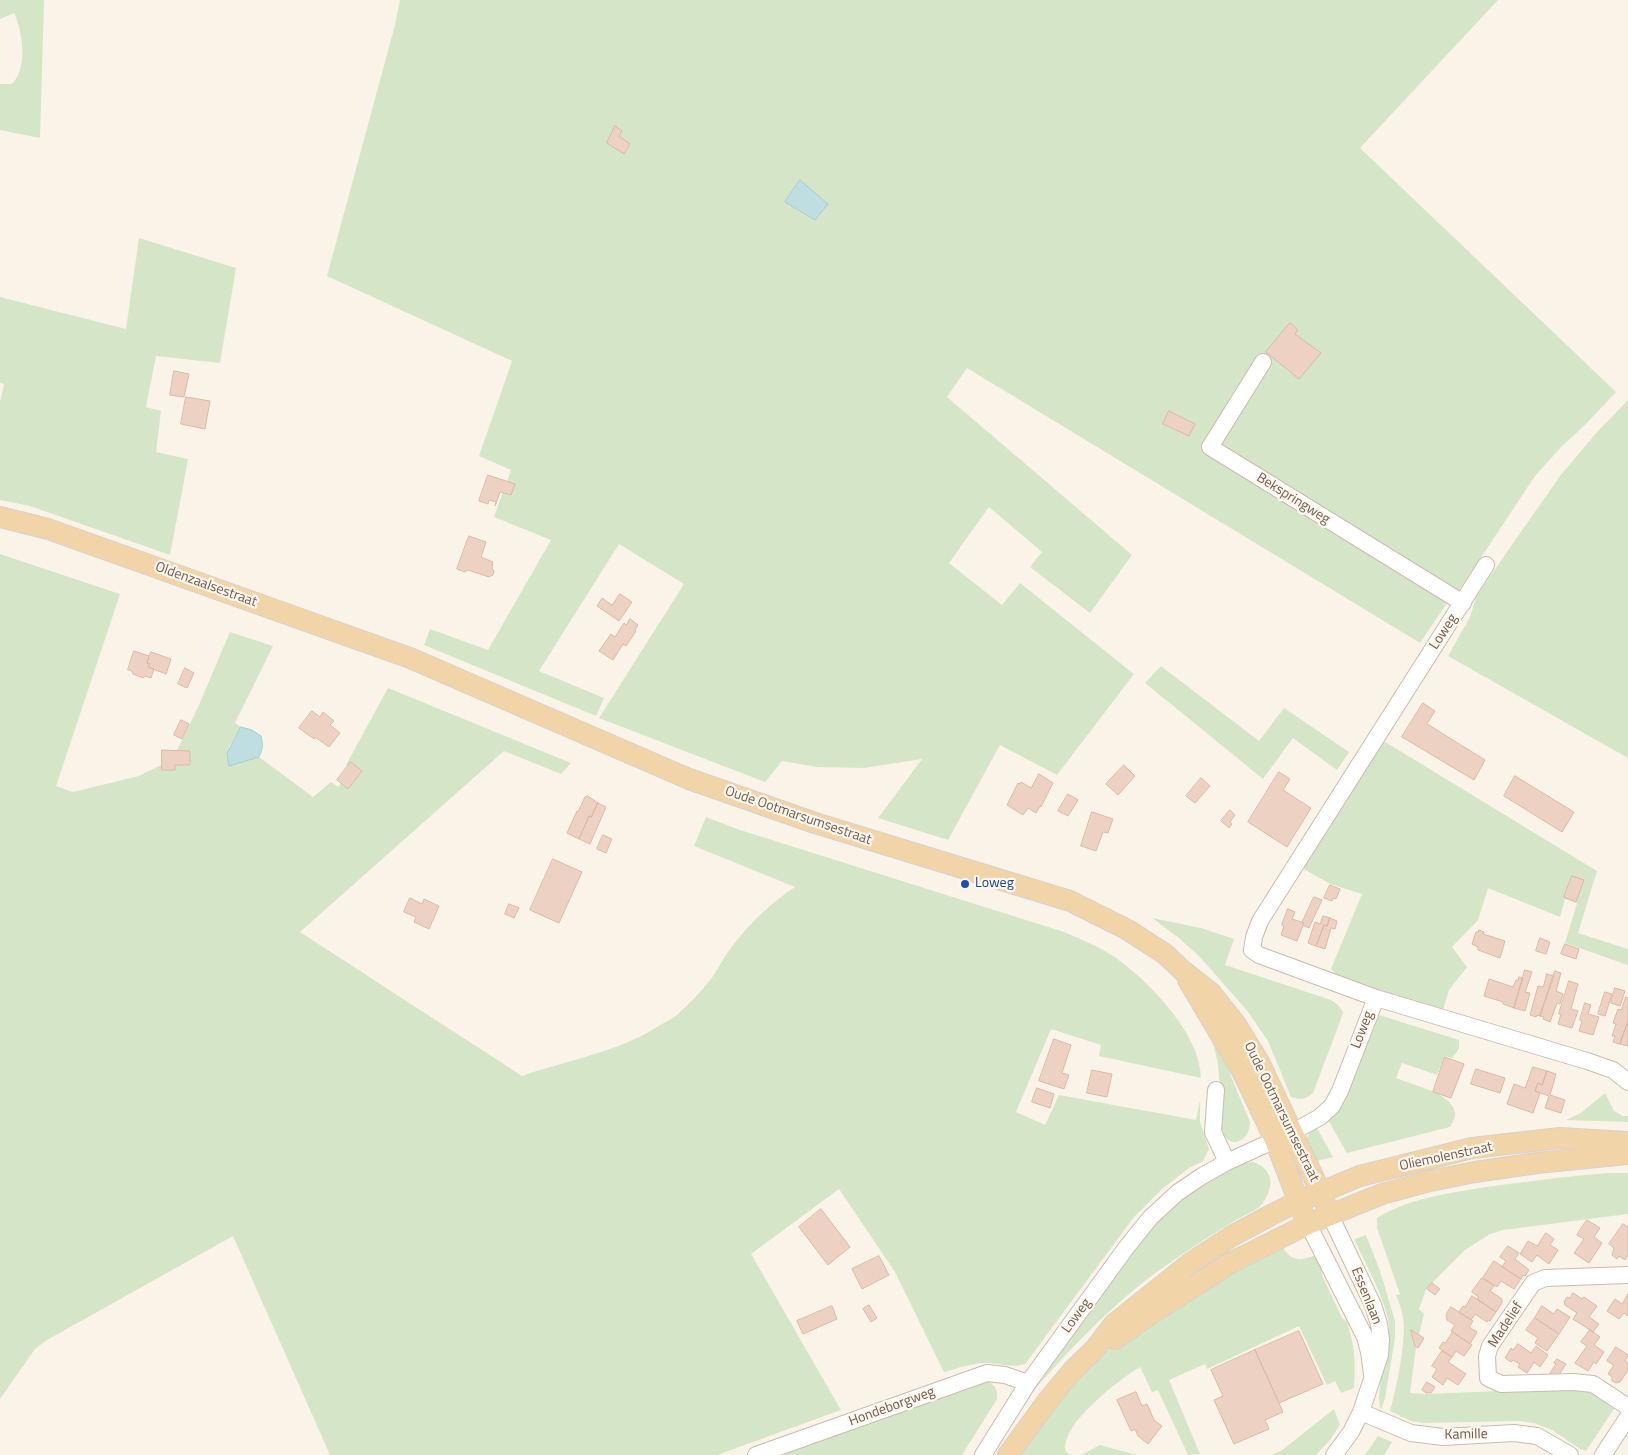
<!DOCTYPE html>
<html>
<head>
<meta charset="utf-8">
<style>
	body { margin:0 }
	canvas { display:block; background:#faf3e8 }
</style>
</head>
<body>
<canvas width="1628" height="1455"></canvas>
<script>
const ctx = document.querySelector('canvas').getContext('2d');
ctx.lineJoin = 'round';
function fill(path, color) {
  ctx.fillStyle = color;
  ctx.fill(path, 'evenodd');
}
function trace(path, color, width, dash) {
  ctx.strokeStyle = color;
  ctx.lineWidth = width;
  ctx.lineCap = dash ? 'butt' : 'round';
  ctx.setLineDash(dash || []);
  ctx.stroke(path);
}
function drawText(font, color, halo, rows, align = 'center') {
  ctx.font = font + ' "Titillium Web",sans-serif';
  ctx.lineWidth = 4.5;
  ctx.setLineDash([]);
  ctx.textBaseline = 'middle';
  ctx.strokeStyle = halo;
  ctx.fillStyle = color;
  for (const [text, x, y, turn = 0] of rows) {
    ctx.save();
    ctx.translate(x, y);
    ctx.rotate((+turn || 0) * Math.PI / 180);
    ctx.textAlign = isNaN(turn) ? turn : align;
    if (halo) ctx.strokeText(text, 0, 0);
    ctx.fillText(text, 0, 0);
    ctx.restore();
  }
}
fill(new Path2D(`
	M 0,0 L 44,0 L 40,138 L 0,130 L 0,84 L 12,84 C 28,68 23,32 14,13 L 0,19 Z
	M 400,0 L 1498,0 L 1360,148 L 1616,392 L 1585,425 L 1562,446 L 1535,476 L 1458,592 L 1274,495 L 1447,603 L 1420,643 L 967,368 L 947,397 L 1132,555 L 1090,613 L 1030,567 L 1042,552 L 989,507 L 949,563 L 1002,605 L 1020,583 L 1134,674 L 1057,775 L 1000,745 L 948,840 L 878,818 L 922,759 L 864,768 L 817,767 L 782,761 L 765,782 L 599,718 L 684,584 L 619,544 L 539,671 L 604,698 L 596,716 L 424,645 L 430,629 L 488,650 L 551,540 L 494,517 L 511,470 L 479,456 L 512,361 L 327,276 L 395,25 Z
	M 139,238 L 236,268 L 220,363 L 156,356 L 146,407 L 161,411 L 156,452 L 188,459 L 170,555 L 30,506 L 0,500 L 0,402 L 4,384 L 0,383 L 0,297 L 126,329 Z
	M 1628,400 L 1628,758 L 1448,656 L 1470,617 L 1477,595 L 1560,476 L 1597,432 Z
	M 0,554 L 120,594 L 56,786 L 73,792 L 139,776 L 159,766 L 172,757 L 178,748 L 199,705 L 230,632 L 273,646 L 235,723 L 241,727 L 229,747 L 229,766 L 259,757 L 313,797 L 331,782 L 338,787 L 352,770 L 346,765 L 388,688 L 571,763 L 561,774 L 504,751 L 300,932 L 522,1076 C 568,1060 615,1053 657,1027 C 664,1023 671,1019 677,1015 C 689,1004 701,992 711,979 C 719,968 725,955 734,944 C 751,922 772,902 795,887 L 694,846 L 706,817 L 740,830 L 1064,932 C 1080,939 1098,946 1113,956 C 1147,979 1201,1034 1201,1078 L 1099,1056 L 1101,1045 L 1051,1029 L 1016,1112 L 1045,1125 L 1059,1095 L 1196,1120 L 1200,1100 L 1200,1122 L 1209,1149 L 1203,1161 L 1189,1168 L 1162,1189 L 1134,1217 L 1025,1364 C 1012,1368 1001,1364 988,1363 C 973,1362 959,1368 944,1372 L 895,1272 L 839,1189 L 751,1254 L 841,1410 L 717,1455 L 330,1455 L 233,1236 L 47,1340 L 35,1349 L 0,1399 Z
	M 1161,666 L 1259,741 L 1284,708 L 1349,752 L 1337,770 L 1293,738 L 1263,779 L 1145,683 Z
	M 1382,740 L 1597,871 L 1578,933 L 1628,949 L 1628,965 L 1565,943 L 1577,903 L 1565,899 L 1560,917 L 1488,888 L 1478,920 L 1452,947 L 1467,967 L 1449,990 L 1443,1010 L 1339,978 L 1331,969 L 1362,894 L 1330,884 L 1302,868 Z
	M 1152,918 L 1201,928 L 1234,939 L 1225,965 L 1331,1000 L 1338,1005 L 1343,1012 L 1341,1019 L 1313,1093 C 1305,1100 1301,1100 1291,1097 L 1268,1041 L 1249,1013 L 1200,957 L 1179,938 Z
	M 1379,1015 L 1459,1040 L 1459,1049 L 1452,1058 L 1445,1056 L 1437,1075 L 1402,1063 L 1396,1078 C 1412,1085 1453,1093 1455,1113 C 1456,1118 1452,1123 1450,1127 L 1347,1153 L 1328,1120 L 1370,1028 Z
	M 1212,1042 L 1226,1064 L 1250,1122 C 1250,1137 1235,1151 1224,1135 C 1221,1131 1220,1125 1219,1120 C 1219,1093 1222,1067 1212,1042 Z
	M 1605,1093 L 1614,1111 L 1623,1116 L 1628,1116 L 1628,1122 L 1566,1120 L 1581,1113 Z
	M 1317,1128 L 1333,1157 L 1317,1161 L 1306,1140 L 1310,1131 Z
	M 1253,1162 C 1274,1169 1275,1187 1262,1204 C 1257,1211 1244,1215 1236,1220 C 1208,1237 1180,1255 1154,1274 C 1101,1314 1058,1362 1014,1413 L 1155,1221 L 1199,1184 L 1241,1164 Z
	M 1610,1173 L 1628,1173 L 1628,1214 L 1503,1230 L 1490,1234 L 1465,1250 L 1426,1289 L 1419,1309 L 1424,1314 L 1416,1347 L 1410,1393 L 1426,1394 L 1571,1388 L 1593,1391 L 1616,1406 L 1586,1451 L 1580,1449 L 1552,1430 L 1534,1423 L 1518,1421 L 1424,1423 L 1411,1421 L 1390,1411 C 1396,1391 1407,1337 1403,1318 C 1402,1310 1399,1302 1396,1295 L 1400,1294 L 1377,1228 L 1377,1218 C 1407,1199 1445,1194 1480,1188 C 1523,1182 1567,1176 1610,1173 Z
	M 1366,1235 L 1380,1271 L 1395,1321 L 1395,1338 L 1385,1398 L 1381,1410 C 1374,1392 1390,1348 1389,1326 C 1387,1302 1366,1265 1356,1243 L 1355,1239 Z
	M 1280,1242 C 1289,1261 1297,1262 1316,1255 L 1323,1268 L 1322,1275 L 1342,1318 L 1347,1322 C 1355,1347 1356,1362 1354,1388 L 1341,1393 L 1335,1381 L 1327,1385 L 1299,1326 L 1207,1369 L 1205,1364 L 1169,1380 L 1200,1454 L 1188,1455 L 1158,1390 L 1152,1392 L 1140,1367 C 1120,1379 1058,1426 1066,1452 L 1071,1455 L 1018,1455 C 1048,1414 1078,1374 1117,1343 Z
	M 986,1380 C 995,1384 998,1390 997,1399 L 962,1455 L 767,1455 Z
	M 1334,1409 L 1340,1425 L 1330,1440 L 1316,1455 L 1271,1455 L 1281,1451 Z
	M 1378,1436 L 1392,1442 L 1384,1455 L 1365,1455 Z
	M 1100,1445 L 1137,1455 L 1081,1455 Z`), '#d5e6c8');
const water = new Path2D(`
	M 800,180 L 828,204 L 815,220 L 785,202 Z
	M 241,727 L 252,730 L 261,736 C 263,745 263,749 259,757 L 229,766 L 227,754 Z`);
fill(water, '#bfdee2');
trace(water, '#a6cdd2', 1);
const building = new Path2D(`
	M 615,126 L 622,131 L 619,136 L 630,144 L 624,154 L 607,143 Z
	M 1290,323 L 1298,330 L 1295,334 L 1321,353 L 1299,379 L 1266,352 Z
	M 174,371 L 189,374 L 184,397 L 170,395 Z
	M 186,397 L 210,401 L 205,429 L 181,424 Z
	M 1169,411 L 1195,424 L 1189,436 L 1163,424 Z
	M 488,475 L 515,484 L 511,495 L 500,492 L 495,506 L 496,502 L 489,500 L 488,504 L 479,501 Z
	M 469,536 L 486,542 L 481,557 L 493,562 L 492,568 L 494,571 L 493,575 L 489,577 L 468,570 L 465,572 L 457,569 Z
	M 620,594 L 632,602 L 619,621 L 597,606 L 602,598 L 612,605 Z
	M 630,619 L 638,625 L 635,630 L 636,631 L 626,646 L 623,644 L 613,660 L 599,651 L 611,634 L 615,637 L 624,623 L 626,625 Z
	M 134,651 L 149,656 L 147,663 L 150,664 L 148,667 L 154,669 L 151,678 L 145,676 L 143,678 L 133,674 L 132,671 L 128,670 Z
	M 151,652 L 171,659 L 166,674 L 148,667 L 150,664 L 147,663 Z
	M 185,668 L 194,673 L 187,688 L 178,684 Z
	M 1423,703 L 1435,711 L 1427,724 L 1485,760 L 1474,780 L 1402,737 Z
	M 312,711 L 320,717 L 323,712 L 334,721 L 330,725 L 340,733 L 329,747 L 315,737 L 314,739 L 299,728 Z
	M 181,720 L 189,724 L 182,739 L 174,735 Z
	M 162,750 L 190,751 L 190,765 L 175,765 L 175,770 L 162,770 Z
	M 351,762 L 362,771 L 348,789 L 337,780 Z
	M 1124,765 L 1135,776 L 1118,795 L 1106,784 Z
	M 1279,772 L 1290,779 L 1283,790 L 1311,808 L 1287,847 L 1248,822 Z
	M 1039,774 L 1053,783 L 1041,807 L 1040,806 L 1036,813 L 1028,808 L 1023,815 L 1007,805 L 1018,783 L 1019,784 L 1021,782 L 1031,788 Z
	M 1515,776 L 1574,812 L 1562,832 L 1504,796 Z
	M 1201,778 L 1210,786 L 1195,803 L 1186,796 Z
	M 1068,794 L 1078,800 L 1068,816 L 1058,811 Z
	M 588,796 L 598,803 L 591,817 L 589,816 L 579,839 L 567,833 L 577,811 L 578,812 L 585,797 Z
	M 598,803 L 606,807 L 590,844 L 579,839 L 589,816 L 591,817 Z
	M 1230,810 L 1235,815 L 1230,822 L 1232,824 L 1229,828 L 1221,821 Z
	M 1092,812 L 1113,819 L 1108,833 L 1103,832 L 1096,851 L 1081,846 Z
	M 603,835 L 612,839 L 606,853 L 597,849 Z
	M 553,859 L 582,872 L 559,923 L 530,910 Z
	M 1572,876 L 1584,880 L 1576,902 L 1564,897 Z
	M 1330,885 L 1340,889 L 1336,899 L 1333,898 L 1332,901 L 1324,898 Z
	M 1314,897 L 1322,900 L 1309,928 L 1303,925 L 1304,923 L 1302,923 Z
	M 410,898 L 422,904 L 424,899 L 439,906 L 429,929 L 414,922 L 416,917 L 404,912 Z
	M 509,904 L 519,908 L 514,918 L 505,914 Z
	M 1288,909 L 1295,912 L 1292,919 L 1304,923 L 1297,941 L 1281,935 L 1284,926 L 1282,925 Z
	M 1323,916 L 1330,918 L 1327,926 L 1324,925 L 1316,946 L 1308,943 L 1315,922 L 1320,924 Z
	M 1330,918 L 1337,921 L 1335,929 L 1331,928 L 1325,949 L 1316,946 L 1324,925 L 1327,926 Z
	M 1479,930 L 1484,932 L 1483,934 L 1505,941 L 1500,958 L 1478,950 L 1478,947 L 1472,944 L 1476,932 L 1478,932 Z
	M 1540,938 L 1550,942 L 1546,954 L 1536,951 Z
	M 1565,944 L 1579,949 L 1576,959 L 1561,954 Z
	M 1525,970 L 1532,972 L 1525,992 L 1530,993 L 1525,1011 L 1514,1008 Z
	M 1555,971 L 1561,973 L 1556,991 L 1563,994 L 1560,1004 L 1557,1003 L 1550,1022 L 1543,1019 L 1544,1017 L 1540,1016 Z
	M 1547,974 L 1554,976 L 1540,1016 L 1537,1015 L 1536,1017 L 1530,1015 L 1538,986 L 1543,987 Z
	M 1519,977 L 1523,978 L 1514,1008 L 1503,1004 L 1503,1002 L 1484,996 L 1489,979 L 1513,987 L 1516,980 L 1518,980 Z
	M 1569,981 L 1578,984 L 1571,1009 L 1578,1011 L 1572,1028 L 1558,1024 L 1561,1014 L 1559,1014 Z
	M 1615,988 L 1625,991 L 1620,1006 L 1611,1003 Z
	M 1605,992 L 1612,994 L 1605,1016 L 1598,1014 Z
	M 1626,997 L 1628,998 L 1628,1021 L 1620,1044 L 1613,1042 L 1615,1036 L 1612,1036 L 1616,1024 L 1613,1023 L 1618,1009 L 1621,1010 Z
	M 1585,1003 L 1591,1005 L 1588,1014 L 1599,1017 L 1593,1035 L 1579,1031 L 1582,1021 L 1580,1020 Z
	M 1628,1021 L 1628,1046 L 1620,1044 Z
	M 1054,1039 L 1071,1045 L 1062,1073 L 1069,1075 L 1064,1089 L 1039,1081 Z
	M 1445,1057 L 1464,1064 L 1451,1098 L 1433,1092 Z
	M 1533,1067 L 1547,1071 L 1542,1085 L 1538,1083 L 1535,1091 L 1540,1093 L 1533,1113 L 1507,1104 L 1514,1084 L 1525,1088 Z
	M 1476,1069 L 1505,1078 L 1500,1093 L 1471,1084 Z
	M 1092,1070 L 1112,1074 L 1107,1097 L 1087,1093 Z
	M 1547,1071 L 1556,1074 L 1550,1095 L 1565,1100 L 1561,1113 L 1545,1108 L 1549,1096 L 1535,1091 L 1538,1083 L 1542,1085 Z
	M 1037,1088 L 1054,1094 L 1050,1108 L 1032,1102 Z
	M 821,1209 L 850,1247 L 828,1265 L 799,1227 Z
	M 1587,1220 L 1600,1228 L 1594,1237 L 1602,1243 L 1589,1263 L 1574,1253 L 1584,1239 L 1577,1235 Z
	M 1623,1224 L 1628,1227 L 1628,1255 L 1625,1260 L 1619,1256 L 1617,1259 L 1612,1255 L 1614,1248 L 1609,1244 Z
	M 1546,1233 L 1554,1239 L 1550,1245 L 1558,1250 L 1549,1264 L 1537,1255 L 1532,1262 L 1520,1254 L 1528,1241 L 1537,1246 Z
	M 1508,1246 L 1519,1253 L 1515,1259 L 1529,1270 L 1525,1276 L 1523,1275 L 1521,1279 L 1502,1267 L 1506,1261 L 1500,1257 Z
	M 879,1256 L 889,1275 L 862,1289 L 852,1269 Z
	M 1494,1261 L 1521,1279 L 1514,1289 L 1501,1281 L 1497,1287 L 1483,1278 Z
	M 1482,1278 L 1494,1286 L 1490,1291 L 1502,1299 L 1502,1303 L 1496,1312 L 1477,1299 L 1479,1297 L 1472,1292 Z
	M 1432,1283 L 1440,1289 L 1435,1295 L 1427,1289 Z
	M 1573,1293 L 1582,1299 L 1584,1297 L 1597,1306 L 1589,1317 L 1599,1324 L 1593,1332 L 1573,1319 L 1577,1313 L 1565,1305 L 1564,1302 L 1567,1297 L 1570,1298 Z
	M 1628,1294 L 1628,1316 L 1624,1313 L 1619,1319 L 1607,1311 L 1615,1299 L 1622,1304 Z
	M 1472,1296 L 1496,1312 L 1490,1321 L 1488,1320 L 1487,1322 L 1475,1314 L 1471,1320 L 1459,1312 L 1463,1306 L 1465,1307 Z
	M 869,1305 L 877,1318 L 871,1322 L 863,1309 Z
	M 832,1306 L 837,1319 L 803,1334 L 797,1321 Z
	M 1542,1306 L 1554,1314 L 1557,1309 L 1570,1317 L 1559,1334 L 1535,1318 Z
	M 1451,1307 L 1473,1321 L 1469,1327 L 1477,1332 L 1470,1344 L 1451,1331 L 1455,1325 L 1447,1320 L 1446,1315 Z
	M 1535,1318 L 1559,1334 L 1547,1351 L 1535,1343 L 1538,1338 L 1526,1330 Z
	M 1411,1330 L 1424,1338 L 1418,1348 L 1415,1346 Z
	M 1590,1330 L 1600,1337 L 1594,1345 L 1604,1352 L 1596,1364 L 1594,1362 L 1588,1371 L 1575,1363 L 1587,1346 L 1581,1342 Z
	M 1299,1331 L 1323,1384 L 1279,1403 L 1255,1350 Z
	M 1453,1332 L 1472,1345 L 1464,1356 L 1456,1351 L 1452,1357 L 1439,1348 L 1443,1342 L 1445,1343 Z
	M 1518,1344 L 1531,1353 L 1536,1346 L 1548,1355 L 1540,1367 L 1534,1362 L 1527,1373 L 1518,1367 L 1520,1364 L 1513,1360 L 1511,1362 L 1505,1358 L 1511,1348 L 1513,1350 Z
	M 1616,1347 L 1628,1355 L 1625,1361 L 1628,1363 L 1628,1370 L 1620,1382 L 1616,1383 L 1612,1381 L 1612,1377 L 1608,1374 L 1614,1365 L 1607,1361 Z
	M 1255,1350 L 1283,1412 L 1265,1420 L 1269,1429 L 1234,1444 L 1214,1400 L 1223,1396 L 1211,1370 Z
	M 1442,1351 L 1452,1357 L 1448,1362 L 1466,1374 L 1458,1385 L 1447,1378 L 1443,1385 L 1432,1377 L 1437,1369 L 1432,1366 Z
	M 1557,1359 L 1566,1364 L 1557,1378 L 1550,1373 L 1556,1364 L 1554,1363 Z
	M 1427,1382 L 1435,1387 L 1431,1393 L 1426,1393 L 1422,1390 Z
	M 1136,1392 L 1142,1406 L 1147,1404 L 1154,1420 L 1162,1426 L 1148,1444 L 1138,1436 L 1135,1429 L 1131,1431 L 1117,1400 Z`);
fill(building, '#edd2c3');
trace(building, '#ddb9a5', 1);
const minor = new Path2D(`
	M 1263,362 L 1210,447 L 1463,603
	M 1486,565 L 1260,921 L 1254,937 L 1252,950 L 1259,955 L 1376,998 L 1587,1061 L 1613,1070 L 1628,1082
	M 1216,1090 L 1213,1132 L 1227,1162
	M 1330,1215 L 1373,1305 L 1379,1324 L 1381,1340 L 1380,1355 L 1361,1412 L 1351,1432 L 1334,1455
	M 1308,1224 L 1365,1337 L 1369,1352 L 1372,1374
	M 1628,1275 L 1545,1278 L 1533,1283 L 1490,1346 L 1487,1356 L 1488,1378 L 1501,1384 L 1573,1382 L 1593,1384 L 1628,1407
	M 1361,1412 L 1411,1433 L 1443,1437 L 1514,1433 L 1537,1436 L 1570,1455
	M 756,1455 L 987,1373 L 1005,1375 L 1028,1383
	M 983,1455 L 1028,1383 L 1126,1248 L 1150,1218 L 1177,1193 L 1202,1176 L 1227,1162 L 1293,1132 L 1320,1117 L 1332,1106 L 1340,1091 L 1376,998
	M 1603,1455 L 1628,1417`);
const major = new Path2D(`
	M 0,517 L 48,529 L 410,658 L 689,779 L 815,823 L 1070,901 L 1128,930 L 1165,954 L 1183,971 L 1211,993 L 1235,1023 L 1259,1062 L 1321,1193 L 1330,1215
	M 1188,980 L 1243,1073 L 1275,1140 L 1303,1213
	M 1115,1339 L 1148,1316 L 1232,1262 L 1308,1224 L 1382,1194 L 1430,1181 L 1475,1172 L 1537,1163 L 1628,1154
	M 1008,1455 L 1049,1399 L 1074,1369 L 1095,1349 L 1114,1324 L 1189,1264 L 1232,1236 L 1271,1215 L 1299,1201 L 1360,1176 L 1472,1148 L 1560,1138 L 1628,1142`);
trace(minor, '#cbbbaf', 18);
trace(major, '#d8d1ce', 22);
trace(minor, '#fff', 16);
trace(major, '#f1d4a8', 20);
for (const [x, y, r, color] of [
	[965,884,5,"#1a4fb4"]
]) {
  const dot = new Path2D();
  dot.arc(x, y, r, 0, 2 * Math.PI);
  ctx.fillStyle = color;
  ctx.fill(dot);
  trace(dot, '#fdf7ee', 2);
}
drawText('14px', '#725a4f', '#fdf7ee', [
	["Bekspringweg",1293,499,32],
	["Oldenzaalsestraat",206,585,20],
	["Loweg",1444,632,-57],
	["Oude Ootmarsumsestraat",798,816,19],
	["Loweg",1363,1030,-69],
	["Oude Ootmarsumsestraat",1281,1112,64],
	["Oliemolenstraat",1446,1157,-12],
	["Essenlaan",1366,1296,68],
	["Loweg",1077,1316,-54],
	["Madelief",1506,1325,-57],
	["Hondeborgweg",892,1407,-20],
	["Kamille",1466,1435,-1]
]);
drawText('14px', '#164399', '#fdf7ee', [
	["Loweg",975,884]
], 'left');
</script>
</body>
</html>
